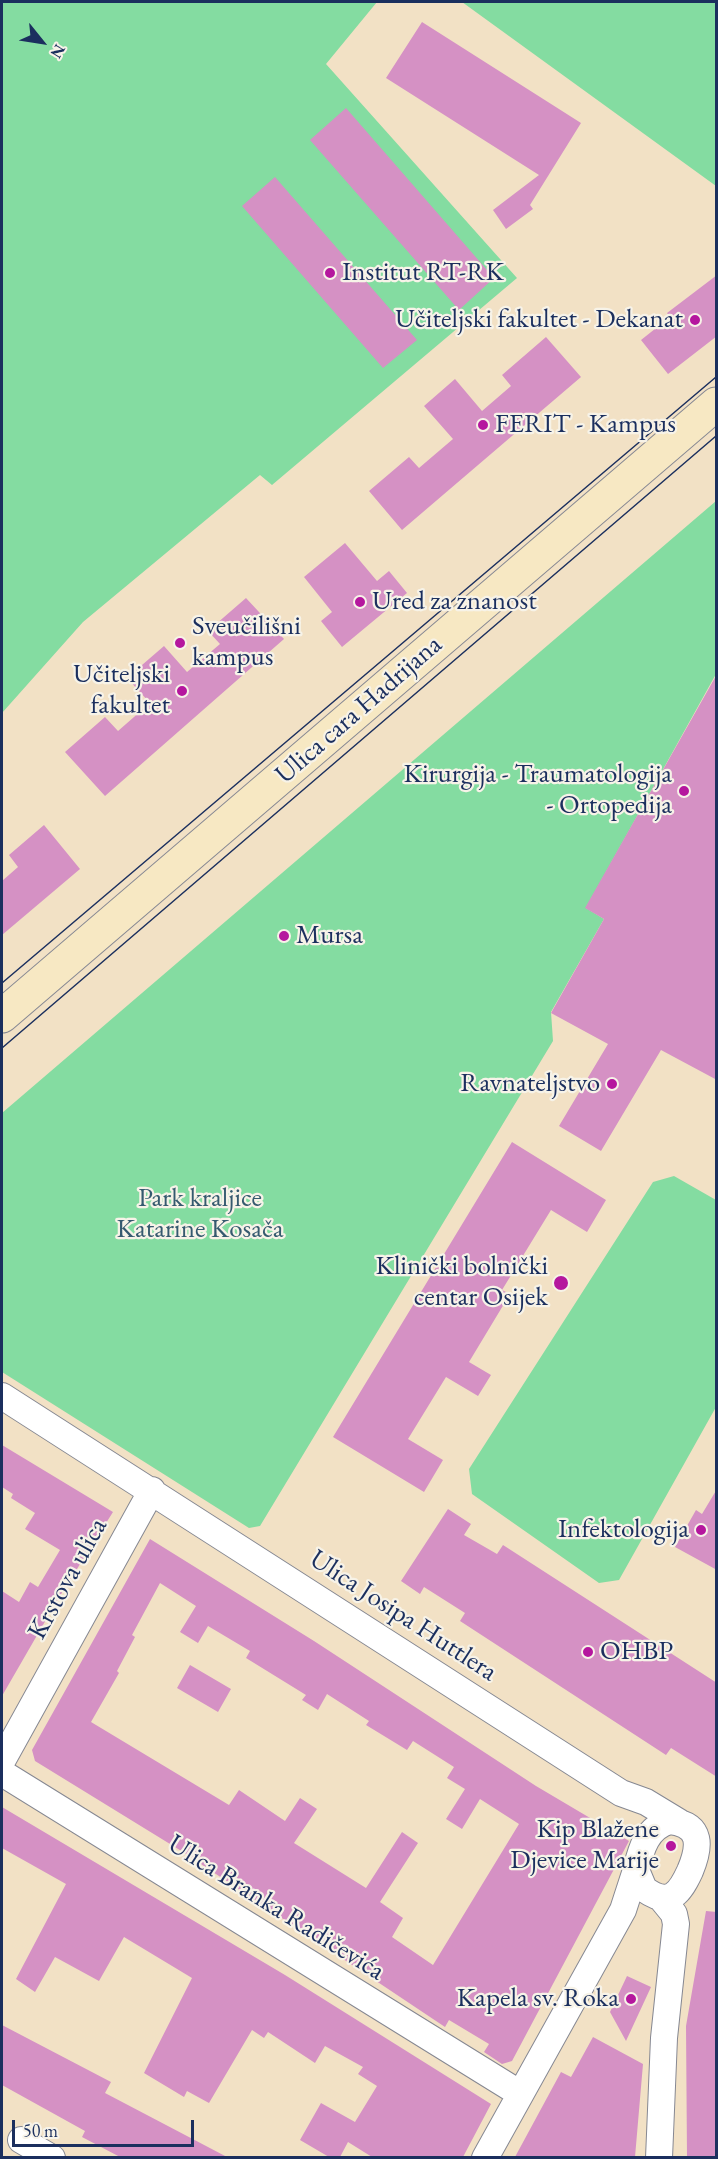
<!DOCTYPE html>
<html>
<head>
<meta charset="utf-8">
<style>
	body { margin:0 }
	#map { position:relative; width:718px; height:2159px; overflow:hidden; background:#f2e1c5; font-family:"EB Garamond",serif }
	canvas { display:block }
	.frame { position:absolute; inset:0; border:3px solid #1b2f5e; pointer-events:none }
	.north { position:absolute; left:12px; top:12px; width:60px; height:60px; -webkit-text-stroke:4px #f7f3e8; paint-order:stroke; rotate:120deg; font-size:16px; font-weight:700; line-height:24px; text-align:center; color:#1b2f5e }
	.north::after { content:''; display:block; margin:auto; width:21px; height:27px; background:#1b2f5e; clip-path:polygon(50% 0,100% 100%,50% 72%,0 100%) }
	.scale { position:absolute; left:12px; top:2120px; width:182px; height:27px; box-sizing:border-box; border:3px solid #1b2f5e; border-top:0; padding-left:8px; font-size:18px; line-height:21px; white-space:nowrap; color:#1b2f5e; -webkit-text-stroke:4px #f7f3e8; paint-order:stroke }
</style>
</head>
<body>
<div id="map">
<canvas width="718" height="2159"></canvas>
<div class="frame"></div>
<div class="north">N</div>
<div class="scale">50 m</div>
</div>
<script>
const ctx = document.querySelector('canvas').getContext('2d');
ctx.lineJoin = 'round';
function fill(path, color) {
  ctx.fillStyle = color;
  ctx.fill(path, 'evenodd');
}
function trace(path, color, width, dash) {
  ctx.strokeStyle = color;
  ctx.lineWidth = width;
  ctx.lineCap = dash ? 'butt' : 'round';
  ctx.setLineDash(dash || []);
  ctx.stroke(path);
}
function drawText(font, color, halo, rows, align = 'center') {
  ctx.font = font + ' "EB Garamond",serif';
  ctx.lineWidth = 4.5;
  ctx.setLineDash([]);
  ctx.textBaseline = 'middle';
  ctx.strokeStyle = halo;
  ctx.fillStyle = color;
  for (const [text, x, y, turn = 0] of rows) {
    ctx.save();
    ctx.translate(x, y);
    ctx.rotate((+turn || 0) * Math.PI / 180);
    ctx.textAlign = isNaN(turn) ? turn : align;
    if (halo) ctx.strokeText(text, 0, 0);
    ctx.fillText(text, 0, 0);
    ctx.restore();
  }
}
fill(new Path2D(`
	M 2,2 L 377,2 L 326,64 L 517,278 L 272,485 L 260,475 L 83,622 L 2,713 Z
	M 462,2 L 716,2 L 716,186 Z
	M 716,501 L 716,674 L 586,908 L 604,919 L 551,1012 L 553,1041 L 260,1526 L 249,1528 L 2,1372 L 2,1113 Z
	M 674,1176 L 716,1200 L 716,1407 L 619,1580 L 599,1583 L 472,1494 L 469,1469 L 653,1182 Z`), '#84dca1');
fill(new Path2D(`
	M 422,22 L 581,123 L 530,205 L 533,209 L 506,229 L 493,210 L 539,175 L 386,78 Z
	M 346,108 L 494,278 L 459,310 L 310,140 Z
	M 275,177 L 417,340 L 383,368 L 242,206 Z
	M 717,275 L 717,336 L 668,374 L 641,340 L 670,317 L 667,313 Z
	M 546,337 L 581,377 L 402,530 L 369,491 L 409,457 L 419,468 L 453,439 L 424,406 L 455,379 L 482,411 L 511,386 L 502,375 Z
	M 345,543 L 377,581 L 389,571 L 407,593 L 342,647 L 321,621 L 332,612 L 304,577 Z
	M 246,598 L 284,639 L 105,796 L 65,752 L 105,717 L 118,731 L 150,703 L 127,678 L 164,646 L 187,672 L 220,644 L 208,631 Z
	M 717,674 L 717,1080 L 661,1050 L 601,1151 L 559,1126 L 608,1044 L 551,1013 L 604,919 L 585,908 Z
	M 44,825 L 80,869 L 2,935 L 2,881 L 18,867 L 9,855 Z
	M 512,1142 L 606,1200 L 587,1232 L 551,1210 L 502,1290 L 510,1294 L 469,1362 L 491,1375 L 478,1396 L 446,1377 L 408,1439 L 443,1460 L 424,1492 L 333,1437 Z
	M 2,1445 L 113,1512 L 58,1599 L 2,1696 L 2,1591 L 19,1602 L 30,1582 L 38,1587 L 60,1550 L 25,1529 L 35,1513 L 11,1498 L 13,1494 L 2,1487 Z
	M 717,1489 L 717,1570 L 675,1547 L 696,1510 L 702,1514 Z
	M 448,1509 L 471,1524 L 464,1535 L 497,1554 L 503,1545 L 717,1683 L 717,1777 L 671,1748 L 666,1755 L 460,1621 L 465,1613 L 424,1587 L 420,1594 L 401,1581 Z
	M 150,1539 L 314,1641 L 536,1786 L 629,1841 L 512,2061 L 502,2064 L 484,2052 L 489,2044 L 449,2020 L 445,2027 L 183,1852 L 35,1761 L 32,1750 ZM 160,1583 L 196,1606 L 180,1632 L 198,1643 L 208,1626 L 250,1651 L 246,1658 L 306,1695 L 302,1700 L 318,1710 L 327,1694 L 369,1721 L 366,1725 L 407,1750 L 413,1741 L 454,1767 L 447,1778 L 465,1789 L 446,1819 L 462,1829 L 480,1799 L 519,1824 L 433,1965 L 392,1937 L 403,1918 L 380,1902 L 418,1843 L 402,1832 L 366,1888 L 294,1843 L 317,1809 L 300,1798 L 285,1821 L 239,1790 L 229,1805 L 91,1722 L 119,1673 L 117,1671 L 135,1637 L 132,1635 Z
	M 190,1665 L 231,1689 L 218,1712 L 177,1688 Z
	M 2,1807 L 285,1975 L 491,2104 L 463,2157 L 372,2157 L 348,2142 L 340,2157 L 329,2157 L 300,2140 L 321,2103 L 355,2122 L 377,2086 L 358,2074 L 363,2067 L 325,2046 L 315,2063 L 268,2032 L 264,2038 L 252,2030 L 209,2103 L 187,2091 L 184,2097 L 144,2073 L 192,1978 L 124,1937 L 99,1981 L 55,1957 L 35,1992 L 16,1979 L 66,1884 L 2,1848 Z
	M 706,1911 L 717,1912 L 717,2157 L 687,2157 L 686,2026 Z
	M 627,1976 L 651,1987 L 626,2041 L 610,2012 Z
	M 2,2025 L 111,2082 L 105,2093 L 227,2157 L 120,2157 L 82,2137 L 85,2131 L 2,2085 Z
	M 593,2037 L 643,2064 L 635,2157 L 515,2157 L 561,2072 L 571,2077 Z`), '#d591c4');
const street = new Path2D(`
	M 2,1396 L 621,1793 L 646,1802 L 679,1822
	M 2,1761 L 152,1490
	M 2,1773 L 519,2093
	M 670,1821 C 703,1825 700,1847 690,1871 C 679,1895 669,1907 644,1889 L 636,1870 C 641,1849 647,1827 670,1821 Z
	M 21,2140 L 52,2158
	M 485,2158 L 623,1910 L 636,1870
	M 659,2158 L 664,2038 L 676,1924 L 674,1914 L 661,1898`);
const secondary = new Path2D(`
	M 2,1016 L 716,404`);
trace(street, '#868892', 28);
trace(secondary, '#868892', 35);
trace(street, '#fff', 26);
trace(secondary, '#f7e8c3', 33);
trace(new Path2D(`
	M 2,983 L 716,377
	M 2,1048 L 716,436`), '#1b2f5e', 1.5);
for (const [x, y, r, color] of [
	[330,273,6,"#b5179e"],
	[695,320,6,"#b5179e"],
	[483,425,6,"#b5179e"],
	[360,602,6,"#b5179e"],
	[180,643,6,"#b5179e"],
	[182,691,6,"#b5179e"],
	[684,791,6,"#b5179e"],
	[284,936,6,"#b5179e"],
	[612,1084,6,"#b5179e"],
	[561,1283,8,"#b5179e"],
	[701,1530,6,"#b5179e"],
	[588,1652,6,"#b5179e"],
	[671,1846,6,"#b5179e"],
	[631,1999,6,"#b5179e"]
]) {
  const dot = new Path2D();
  dot.arc(x, y, r, 0, 2 * Math.PI);
  ctx.fillStyle = color;
  ctx.fill(dot);
  trace(dot, '#f7f3e8', 2);
}
drawText('27px', '#1b2f5e', '#f7f3e8', [
	["Institut RT-RK",342,273,"left"],
	["Učiteljski fakultet - Dekanat",683,320],
	["FERIT - Kampus",495,425,"left"],
	["Ured za znanost",372,602,"left"],
	["Sveučilišni",192,627,"left"],
	["kampus",192,658,"left"],
	["Učiteljski",170,675],
	["fakultet",170,706],
	["Kirurgija - Traumatologija",672,775],
	["- Ortopedija",672,806],
	["Mursa",296,936,"left"],
	["Ravnateljstvo",600,1084],
	["Klinički bolnički",548,1267],
	["centar Osijek",548,1298],
	["Infektologija",689,1530],
	["OHBP",600,1652,"left"],
	["Kip Blažene",659,1830],
	["Djevice Marije",659,1861],
	["Kapela sv. Roka",619,1999]
], 'right');
drawText('27px', '#1b2f5e', '#f7f3e8', [
	["Ulica cara Hadrijana",359,710,-41],
	["Krstova ulica",68,1579,-61],
	["Ulica Josipa Huttlera",403,1616,33],
	["Ulica Branka Radičevića",276,1908,32]
]);
drawText('27px', '#355a6f', '#f7f3e8', [
	["Park kraljice",200,1199],
	["Katarine Kosača",200,1230]
]);
</script>
</body>
</html>
